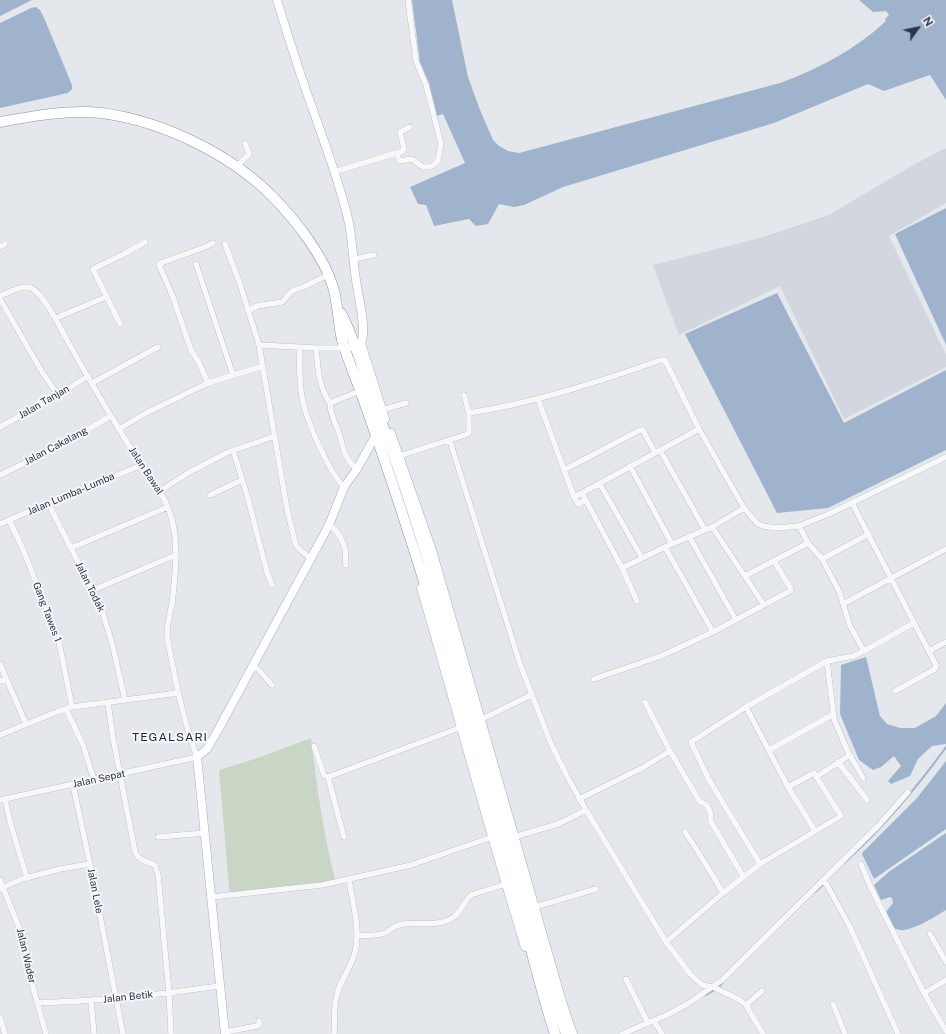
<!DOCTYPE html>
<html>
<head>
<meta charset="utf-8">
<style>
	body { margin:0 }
	#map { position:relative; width:946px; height:1034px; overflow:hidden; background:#e4e7ec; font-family:"Public Sans",sans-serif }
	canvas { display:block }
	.north { position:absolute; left:898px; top:8px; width:40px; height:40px; -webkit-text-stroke:3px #f4f6f9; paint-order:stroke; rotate:57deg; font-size:11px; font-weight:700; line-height:16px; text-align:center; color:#2b3445 }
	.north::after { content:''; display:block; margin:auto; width:14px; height:18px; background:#2b3445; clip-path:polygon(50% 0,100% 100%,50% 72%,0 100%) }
</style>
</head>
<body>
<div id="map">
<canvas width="946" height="1034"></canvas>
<div class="north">N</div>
</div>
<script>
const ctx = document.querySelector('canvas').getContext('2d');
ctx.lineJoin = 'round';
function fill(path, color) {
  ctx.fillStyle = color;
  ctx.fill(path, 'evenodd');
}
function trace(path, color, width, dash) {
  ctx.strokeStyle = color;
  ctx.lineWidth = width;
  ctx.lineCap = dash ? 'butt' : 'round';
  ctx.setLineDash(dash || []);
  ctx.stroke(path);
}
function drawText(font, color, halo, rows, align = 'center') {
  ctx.font = font + ' "Public Sans",sans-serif';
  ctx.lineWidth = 4;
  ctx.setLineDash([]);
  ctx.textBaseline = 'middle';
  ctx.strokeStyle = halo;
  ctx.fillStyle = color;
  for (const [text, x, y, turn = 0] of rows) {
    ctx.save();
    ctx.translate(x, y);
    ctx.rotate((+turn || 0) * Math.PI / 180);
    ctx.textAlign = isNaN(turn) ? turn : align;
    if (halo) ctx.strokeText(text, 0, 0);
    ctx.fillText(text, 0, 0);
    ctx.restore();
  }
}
fill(new Path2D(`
	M 946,148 L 946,203 L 889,236 L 946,355 L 946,367 L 844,419 L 780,286 L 679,335 L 653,265 L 760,238 L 829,215 L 913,165 Z`), '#d2d6de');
fill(new Path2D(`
	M 311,738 C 317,786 323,833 335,879 L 335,882 L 230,898 L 219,770 C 250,761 280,750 311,738 Z`), '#c9d6c5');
fill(new Path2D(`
	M 0,0 L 32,0 L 0,16 Z
	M 412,0 L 452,0 L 468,77 L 480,110 L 493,140 L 499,146 L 508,151 L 519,153 L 780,83 C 819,69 856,49 886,21 L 885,19 L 889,15 L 886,11 L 873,12 L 859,0 L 946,0 L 946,100 L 930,75 L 884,91 L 868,84 L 774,123 L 563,187 L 524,205 L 514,207 L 499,204 L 488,224 L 476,226 L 469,219 L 434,226 L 426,205 L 418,204 L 410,187 L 465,163 L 443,114 L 437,116 L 429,83 L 420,62 Z
	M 36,7 L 40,10 L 45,20 L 72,85 L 72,89 L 68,93 L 0,108 L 0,23 L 31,8 Z
	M 946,208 L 946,345 L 895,234 Z
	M 777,293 L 844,423 L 946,370 L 946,450 L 828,508 L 777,513 L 685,334 Z
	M 866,657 L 880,716 L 887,724 L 900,728 L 915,728 L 936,716 L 946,703 L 946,744 L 932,746 L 918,759 L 910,776 L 891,784 L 888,781 L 901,766 L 894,756 L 881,767 L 873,770 L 859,760 L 840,714 L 841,665 Z
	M 946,761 L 946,829 L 874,879 L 862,854 L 863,852 L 917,798 Z
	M 946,833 L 946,910 C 936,916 907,935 896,929 C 892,927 888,917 886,912 L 893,903 L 892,898 L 890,897 L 881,900 L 874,885 L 890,871 Z`), '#9fb4cc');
trace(new Path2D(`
	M 844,863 C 884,827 915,790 946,747
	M 815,892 L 825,883
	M 706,995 L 718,988 L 723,982`), '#9fb4cc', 2);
const street = new Path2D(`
	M 396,153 L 400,161 L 412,159 L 423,167 L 430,167 L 435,164 L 438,160 L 441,144 L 426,85 L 416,61 L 408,0
	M 236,167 L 249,154 L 245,143
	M 334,172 L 403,151 L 404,149 L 400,132 L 410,127
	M 225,244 L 240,284 L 259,345 L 287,509 L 294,538 L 296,545 L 301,551 L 311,558
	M 0,247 L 5,244
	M 354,259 L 374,255
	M 196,264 L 233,375
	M 0,296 C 8,293 23,284 31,288 C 44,294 60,327 67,340 C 88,378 110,415 133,452 C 147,474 166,494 172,520 C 179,547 175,577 172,604 C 170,614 167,624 167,634 C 168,645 171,656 173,667 C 179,698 186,728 197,757 L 0,800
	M 0,299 L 42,372 L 58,395
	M 248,311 L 257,306 L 282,302 L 292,291 L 303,287 L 328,275
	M 56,318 L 106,297
	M 120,324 L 93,269 L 124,254 L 145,242
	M 259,345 L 316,348 L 345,348
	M 299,348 C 300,364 299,381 302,397 C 306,418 315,438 324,456 C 330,467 335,478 344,487
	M 316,348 C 318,368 318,386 330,403
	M 92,383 L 158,347
	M 208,383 L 198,361 L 191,350 L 173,297 L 159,265 L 161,263 L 205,247 L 213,243
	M 464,395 L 469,413
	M 538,399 L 574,497 L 582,493
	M 382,410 L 406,403
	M 0,427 L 58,395 L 88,376
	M 119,429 L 146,413 L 208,383 L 263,366
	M 450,441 L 520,664 L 551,744 L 567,776 L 586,810 L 666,942 L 690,974 L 702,985 L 713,987 L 740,1000 L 746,1005 L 763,1034
	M 233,450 L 247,495 L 267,572 L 272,585
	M 660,450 L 705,530
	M 399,456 L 468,434 L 469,432 L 469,413 C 534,403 598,382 661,360 L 664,360 L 667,364 L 699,429 L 744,508 L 758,524 L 763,526 L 776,528 L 799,526 L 831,513 L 946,457
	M 630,466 L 672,544
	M 357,469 C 343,458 343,445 338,430 C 334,421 330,413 330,403 L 360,391
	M 564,470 L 640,430 L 643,430 L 655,453
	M 0,475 L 61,445 L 111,416
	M 600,484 L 642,558
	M 160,491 L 188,473 L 226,453 L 275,436
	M 210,495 L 242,480
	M 574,497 L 578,504 L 585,500
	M 48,503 L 101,607 L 112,643 L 125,700
	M 852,503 L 936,665 L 935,669 L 895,691
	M 9,520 L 22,547 L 58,637 L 72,707
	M 0,524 L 48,503 L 142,465
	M 329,525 C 336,529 343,540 345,549 C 346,554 345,560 346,565
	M 799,526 L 808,543 L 822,559 L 839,591 L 850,626 L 864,651 L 914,623
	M 712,527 L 764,605
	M 689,536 L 736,620
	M 665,547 L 713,632
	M 71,548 L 168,507
	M 822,559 L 869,534
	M 622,568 L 665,547 L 712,527 L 744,508
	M 745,576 L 808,543
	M 93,590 L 176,555
	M 637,601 L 622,568 L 582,493 L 699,429
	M 843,604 L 946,549
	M 929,651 L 946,642
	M 827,661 L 834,719 L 847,750 L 863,778
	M 0,664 L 26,724
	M 253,666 L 258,669 L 272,685
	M 594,679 L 661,656 L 713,632 L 790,591 L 791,589 L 774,561
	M 0,681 L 6,679
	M 645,702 L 670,751 L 700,802 L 706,804 C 709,810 712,813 710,820 L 743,876
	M 108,703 L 113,738 L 135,852 C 139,861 147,861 155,865 L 158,874 L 169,993 L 171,1034
	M 746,707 L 788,787 L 815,831
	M 66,709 L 83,745 L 94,780
	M 480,720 L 531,695
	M 0,735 L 59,711 L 72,707 L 178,693
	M 314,746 L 324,775 L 328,777
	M 769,750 L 832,715
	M 838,762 L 867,800
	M 816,777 L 850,755
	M 73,785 L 90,864 L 123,1034
	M 788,787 L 814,773 L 841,816 L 760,864 L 708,778 L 691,742 L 746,707 L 827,661 L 854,656 L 864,651
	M 5,799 L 10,822 L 27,878
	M 579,799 L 642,768 L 670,751
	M 685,832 C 699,852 710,872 723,893
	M 158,837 L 205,833
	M 344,837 L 328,777 L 462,727
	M 514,837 L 558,824 L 586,810
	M 861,864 L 870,886 L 924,993 L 946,1031
	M 0,880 L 22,935 L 26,950 L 33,987 L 46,1034
	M 823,880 L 827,885 L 850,927 L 898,1034
	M 0,889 L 22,879 L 60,869 L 90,864
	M 212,897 L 322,885 L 349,879 L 411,865 L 492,837
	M 535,907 L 596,889
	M 930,934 L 946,962
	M 357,936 C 366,935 377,936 385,933 C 390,931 393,926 399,925 C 414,921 439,928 454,917 C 462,911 464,901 471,895 L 506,884
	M 666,942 L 723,893 L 760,864
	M 626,979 L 648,1023
	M 924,993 L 946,980
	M 91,1001 L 94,1034
	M 37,1003 C 98,1001 159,995 219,986
	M 833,1004 L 845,1034
	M 746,1005 L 762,991
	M 0,1017 L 5,1034
	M 654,1021 L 662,1034
	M 225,1032 L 257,1026 L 259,1025 L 259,1021
	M 334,1034 C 335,1020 333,1005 338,991 C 342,978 352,966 355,952 C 361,929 352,902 349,879
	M 622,1034 L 669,1014 L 689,1003 L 722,980 L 879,825 L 908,792`);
const secondary = new Path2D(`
	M 277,0 C 288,36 299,72 312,107 C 325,145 340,183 349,223 C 353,244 353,265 357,286 C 359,300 367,331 361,343 L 355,346 L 345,348
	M 361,343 L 385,419
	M 391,433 L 432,550 L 563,1005 L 573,1034
	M 421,588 C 456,707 488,828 525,947
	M 225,1034 L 197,757 L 207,749 L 218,730 L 329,525 L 344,487 L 357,469 L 376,435`);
const highway = new Path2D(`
	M 0,122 C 29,117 59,111 89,112 C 153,116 229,152 274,198 C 296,221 324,256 333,287 C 338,304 338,322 342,340 C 347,357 354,374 360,390 C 390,474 418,559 443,645 C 473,744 500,843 529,942 C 537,973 545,1004 555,1034
	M 341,313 C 356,341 363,373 374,402 C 397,462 417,523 435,584 C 477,727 518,869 558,1012 L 566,1034`);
trace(street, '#a9aeb7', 6);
trace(secondary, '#a9aeb7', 9);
trace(highway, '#8b94a3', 11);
trace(street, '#f7f8fa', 5.5);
trace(secondary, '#fff', 8);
trace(highway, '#fff', 10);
drawText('10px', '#2b3445', '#f4f6f9', [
	["Jalan Tanjan",44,402,-30],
	["Jalan Cakalang",56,446,-28],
	["Jalan Bawal",146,471,57],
	["Jalan Lumba-Lumba",71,494,-23],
	["Jalan Todak",90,587,64],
	["Gang Tawes 1",47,612,69],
	["Jalan Sepat",99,779,-12],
	["Jalan Lele",95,891,79],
	["Jalan Wader",26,956,77],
	["Jalan Betik",128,997,-6]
]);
ctx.letterSpacing = '1px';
drawText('12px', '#1d2536', '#f4f6f9', [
	["TEGALSARI",170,737]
]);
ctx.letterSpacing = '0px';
</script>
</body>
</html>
